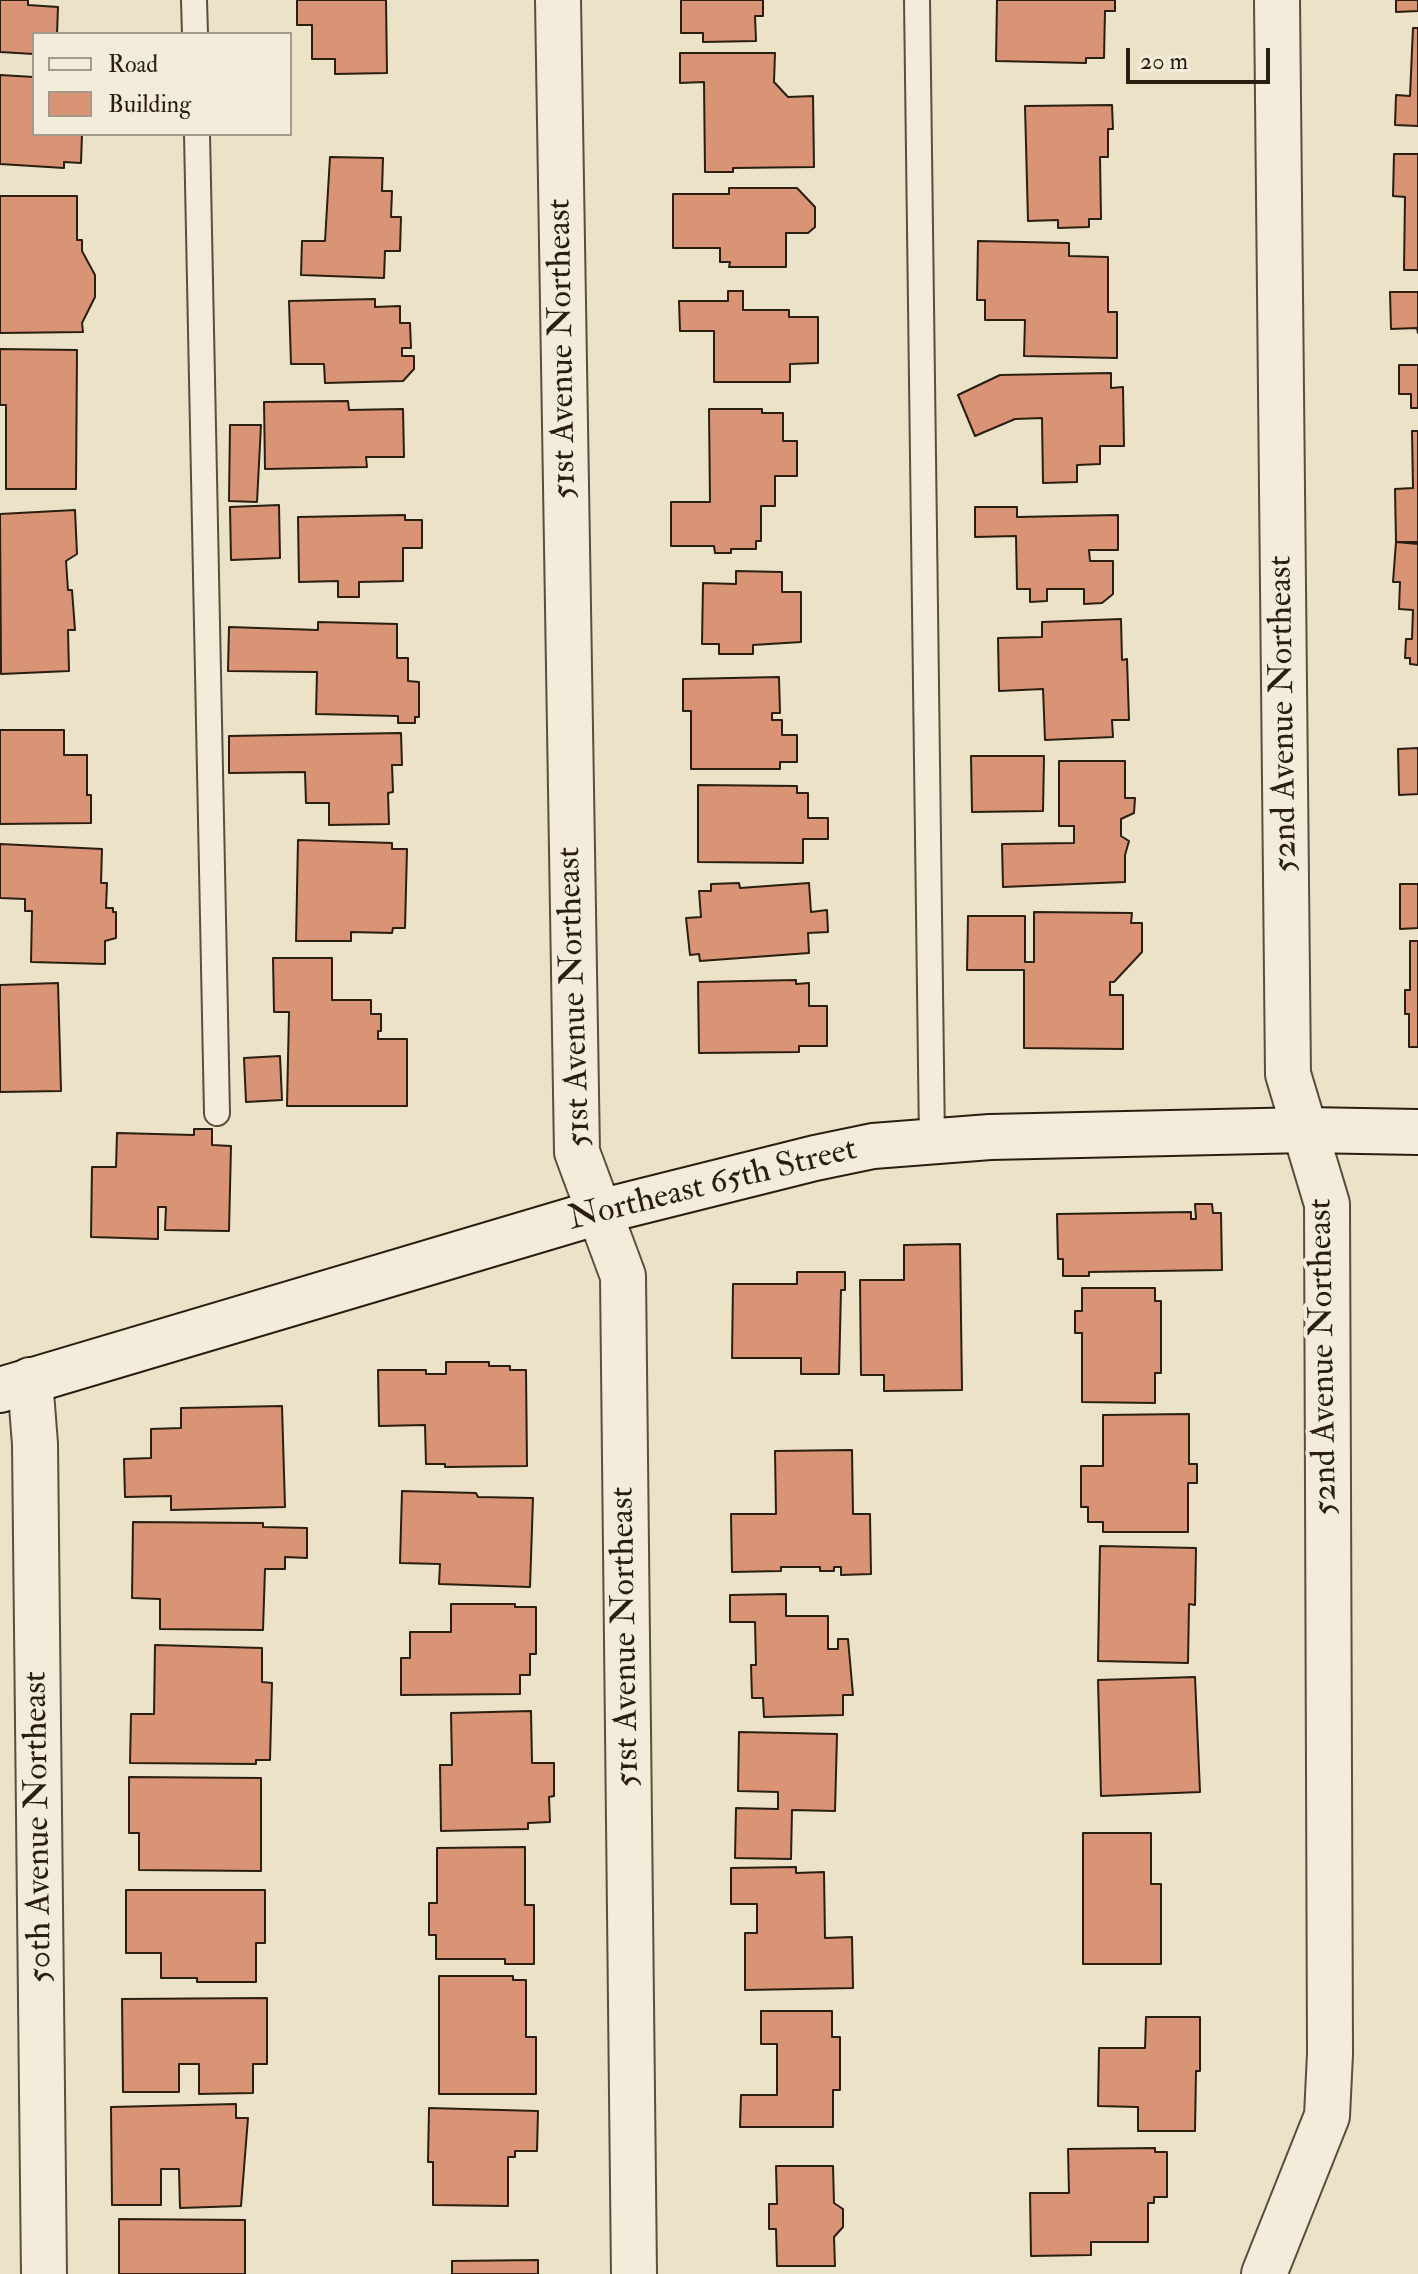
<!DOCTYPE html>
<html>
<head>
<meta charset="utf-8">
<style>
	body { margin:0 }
	#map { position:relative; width:1418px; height:2274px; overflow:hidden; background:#ece2c8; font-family:"IM FELL Double Pica",serif }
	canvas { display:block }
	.legend { position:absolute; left:32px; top:32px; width:260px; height:104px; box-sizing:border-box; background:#f3ecdb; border:2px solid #a39a8a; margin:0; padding:10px 14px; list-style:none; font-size:24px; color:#2a1e10 }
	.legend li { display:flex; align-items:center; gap:16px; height:40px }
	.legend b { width:40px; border:2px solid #a39a8a }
	.scale { position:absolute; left:1126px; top:48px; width:144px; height:36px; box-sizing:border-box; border:4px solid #2a1e10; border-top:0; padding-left:10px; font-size:24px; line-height:28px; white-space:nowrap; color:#2a1e10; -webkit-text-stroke:6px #f3ecdb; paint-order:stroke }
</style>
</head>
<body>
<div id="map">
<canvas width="1418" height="2274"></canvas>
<ul class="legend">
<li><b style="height:10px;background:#f3ecdb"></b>Road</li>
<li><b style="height:22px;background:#d99475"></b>Building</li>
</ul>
<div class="scale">20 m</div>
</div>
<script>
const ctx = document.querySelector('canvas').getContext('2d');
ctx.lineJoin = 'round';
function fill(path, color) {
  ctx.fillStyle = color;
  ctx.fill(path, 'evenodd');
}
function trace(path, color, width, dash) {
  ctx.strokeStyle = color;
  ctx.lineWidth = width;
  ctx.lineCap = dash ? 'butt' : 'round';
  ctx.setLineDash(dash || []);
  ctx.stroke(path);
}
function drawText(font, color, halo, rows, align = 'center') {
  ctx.font = font + ' "IM FELL Double Pica",serif';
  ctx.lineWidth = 8;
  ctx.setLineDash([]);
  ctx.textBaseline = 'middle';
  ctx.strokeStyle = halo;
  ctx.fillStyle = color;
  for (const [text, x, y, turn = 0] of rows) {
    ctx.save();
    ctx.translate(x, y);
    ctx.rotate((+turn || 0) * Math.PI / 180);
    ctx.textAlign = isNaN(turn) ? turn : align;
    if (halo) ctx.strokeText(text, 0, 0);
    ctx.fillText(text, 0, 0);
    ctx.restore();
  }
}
const building = new Path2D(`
	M 0,0 L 28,0 L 28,5 L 58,7 L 57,34 L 34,34 L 34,54 L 0,52 Z
	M 297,0 L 386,0 L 387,73 L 335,74 L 335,59 L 312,59 L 312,25 L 297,25 Z
	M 681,0 L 763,0 L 763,16 L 755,16 L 756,41 L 703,42 L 703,33 L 681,33 Z
	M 997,0 L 1115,0 L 1115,11 L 1105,11 L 1104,58 L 1086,58 L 1086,63 L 996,61 Z
	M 1396,0 L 1418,0 L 1418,11 L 1396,12 Z
	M 1413,28 L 1418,28 L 1418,126 L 1395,125 L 1396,95 L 1410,96 Z
	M 680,53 L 775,53 L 774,82 L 788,97 L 813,96 L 814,167 L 733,168 L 733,172 L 705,172 L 704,82 L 680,83 Z
	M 0,75 L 34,77 L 34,134 L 82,134 L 81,163 L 64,162 L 64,168 L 0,164 Z
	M 1112,105 L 1113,129 L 1108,129 L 1108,157 L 1100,157 L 1101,219 L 1089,219 L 1089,227 L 1058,228 L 1058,220 L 1028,221 L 1025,106 Z
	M 1394,154 L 1418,154 L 1418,270 L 1404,270 L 1405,197 L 1393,196 Z
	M 330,157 L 383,158 L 382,191 L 392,191 L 391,217 L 401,217 L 400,251 L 385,251 L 384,278 L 301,275 L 302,241 L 325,241 Z
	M 729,188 L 797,188 L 815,207 L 815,227 L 808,233 L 786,233 L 786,267 L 729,267 L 730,262 L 720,262 L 720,248 L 673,248 L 673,194 L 729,194 Z
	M 0,196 L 77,196 L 77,240 L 82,240 L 82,251 L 95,275 L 95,297 L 82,323 L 83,332 L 0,333 Z
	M 978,241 L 1069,243 L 1069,256 L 1108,257 L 1108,312 L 1117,312 L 1117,358 L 1024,356 L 1025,320 L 985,320 L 985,300 L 977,300 Z
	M 728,291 L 743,291 L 743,310 L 789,310 L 789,317 L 818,317 L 818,363 L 790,364 L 790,382 L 714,382 L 714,331 L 680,331 L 679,301 L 728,301 Z
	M 1390,292 L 1418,292 L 1418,333 L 1417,328 L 1391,329 Z
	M 375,299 L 375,307 L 400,306 L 400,323 L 410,323 L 411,348 L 402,348 L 402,356 L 414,356 L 414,369 L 403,381 L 325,383 L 324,364 L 291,364 L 289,301 Z
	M 0,349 L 77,350 L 76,489 L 6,489 L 6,405 L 0,405 Z
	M 1399,365 L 1418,365 L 1418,408 L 1411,408 L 1411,394 L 1399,394 Z
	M 1111,373 L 1111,388 L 1123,387 L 1124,446 L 1100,446 L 1100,464 L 1077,465 L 1077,482 L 1043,483 L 1042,418 L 1015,419 L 975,436 L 958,395 L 1000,375 Z
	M 348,401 L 349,410 L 403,409 L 404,457 L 366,457 L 367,467 L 265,469 L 264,402 Z
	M 709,409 L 762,409 L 762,413 L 783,413 L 783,441 L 797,441 L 797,476 L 775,476 L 775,506 L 761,506 L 761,541 L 756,541 L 756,549 L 731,549 L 731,553 L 715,553 L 714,546 L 671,546 L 671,502 L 710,502 Z
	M 230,425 L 261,425 L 257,502 L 229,501 Z
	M 1412,431 L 1418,431 L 1418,542 L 1396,542 L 1395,489 L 1413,488 Z
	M 279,505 L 280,558 L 231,560 L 230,507 Z
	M 975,507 L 1017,507 L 1017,517 L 1118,515 L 1118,550 L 1089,550 L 1090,561 L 1113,561 L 1113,594 L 1102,603 L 1084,604 L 1084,589 L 1047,589 L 1047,601 L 1030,602 L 1030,589 L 1017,589 L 1016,536 L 975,537 Z
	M 75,510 L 77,554 L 66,561 L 68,590 L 72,590 L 75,630 L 68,630 L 69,671 L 1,674 L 0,514 Z
	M 405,515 L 405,520 L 422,520 L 422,548 L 403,548 L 403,581 L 359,582 L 359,597 L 338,597 L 338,581 L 299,582 L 298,517 Z
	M 1396,542 L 1418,544 L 1418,665 L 1410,664 L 1410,658 L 1405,658 L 1406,639 L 1412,639 L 1413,610 L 1399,609 L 1400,582 L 1393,582 Z
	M 736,571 L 782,572 L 782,592 L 801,592 L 801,642 L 753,645 L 753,654 L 719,654 L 719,644 L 702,644 L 703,583 L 736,584 Z
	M 1121,619 L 1122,660 L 1127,659 L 1129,720 L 1112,720 L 1113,737 L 1045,740 L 1043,689 L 999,691 L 998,638 L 1042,637 L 1042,622 Z
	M 318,622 L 397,624 L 397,658 L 408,658 L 408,681 L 419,682 L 419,717 L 415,717 L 415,723 L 398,723 L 398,716 L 316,714 L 317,672 L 228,671 L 229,627 L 318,630 Z
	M 779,677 L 780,713 L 772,713 L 772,720 L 782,720 L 782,735 L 797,735 L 797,762 L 780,762 L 780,769 L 691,769 L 691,711 L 683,711 L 683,679 Z
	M 0,730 L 64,730 L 64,755 L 87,755 L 87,795 L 91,795 L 91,823 L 0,824 Z
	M 401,733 L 402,765 L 392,765 L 393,792 L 388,793 L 389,824 L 329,825 L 329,803 L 306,803 L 305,772 L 229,773 L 229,736 Z
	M 1418,748 L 1418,794 L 1399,795 L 1398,749 Z
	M 971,756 L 1044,756 L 1043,811 L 972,812 Z
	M 1059,761 L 1125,761 L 1125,798 L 1135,798 L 1134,813 L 1121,819 L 1121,836 L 1129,841 L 1125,855 L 1125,882 L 1003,887 L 1002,844 L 1074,843 L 1074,826 L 1059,826 Z
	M 698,785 L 797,786 L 797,793 L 808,793 L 808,818 L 828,818 L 828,839 L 803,839 L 803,863 L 698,862 Z
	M 298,840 L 392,843 L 392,849 L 407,849 L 405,928 L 393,928 L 392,933 L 351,932 L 351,941 L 296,941 Z
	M 0,844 L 102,849 L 101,883 L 107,883 L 106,908 L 113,908 L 113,912 L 116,912 L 116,938 L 105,941 L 105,964 L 31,962 L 32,911 L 25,911 L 25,899 L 0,898 Z
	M 739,883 L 740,888 L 809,883 L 811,912 L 827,910 L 828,932 L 808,933 L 809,953 L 700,961 L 699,954 L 690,955 L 686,918 L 701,917 L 699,891 L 711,891 L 711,884 Z
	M 1400,884 L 1418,884 L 1418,928 L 1400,929 Z
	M 1034,912 L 1132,913 L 1131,923 L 1142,923 L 1142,952 L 1114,982 L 1110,982 L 1110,995 L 1123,995 L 1123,1049 L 1024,1048 L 1024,970 L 967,970 L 968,916 L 1025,916 L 1025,962 L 1034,962 Z
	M 1410,941 L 1418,941 L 1418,1047 L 1409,1047 L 1409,1014 L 1405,1014 L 1405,990 L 1410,990 Z
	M 273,958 L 332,958 L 332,1000 L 371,1000 L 371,1014 L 381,1014 L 381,1031 L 378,1031 L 378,1039 L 407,1039 L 407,1106 L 287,1106 L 289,1012 L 274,1012 Z
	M 796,980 L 796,984 L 809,983 L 809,1006 L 827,1006 L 827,1046 L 799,1046 L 799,1052 L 699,1053 L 698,982 Z
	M 58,983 L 61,1091 L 0,1092 L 0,985 Z
	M 280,1056 L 282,1100 L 246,1102 L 244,1058 Z
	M 194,1129 L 212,1129 L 212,1145 L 231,1146 L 229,1231 L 165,1230 L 166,1207 L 158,1207 L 158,1239 L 91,1237 L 92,1167 L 116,1167 L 117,1133 L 194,1135 Z
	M 1195,1204 L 1212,1204 L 1213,1213 L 1221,1213 L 1222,1270 L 1089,1272 L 1089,1276 L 1063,1276 L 1063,1259 L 1058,1259 L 1057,1214 L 1191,1212 L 1191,1219 L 1196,1219 Z
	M 960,1244 L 962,1390 L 884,1391 L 884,1375 L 861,1375 L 860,1280 L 904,1280 L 904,1245 Z
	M 797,1272 L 845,1272 L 845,1290 L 841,1290 L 839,1374 L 801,1374 L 801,1358 L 732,1358 L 733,1284 L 797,1284 Z
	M 1082,1288 L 1155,1288 L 1155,1301 L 1161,1301 L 1161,1373 L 1155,1373 L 1155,1403 L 1082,1402 L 1082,1333 L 1075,1333 L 1075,1311 L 1082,1311 Z
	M 446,1362 L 489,1362 L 489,1366 L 510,1366 L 510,1370 L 526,1370 L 527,1466 L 445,1467 L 445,1464 L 426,1464 L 425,1425 L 379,1426 L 378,1370 L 426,1370 L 426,1374 L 446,1374 Z
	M 282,1406 L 285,1507 L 171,1510 L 171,1496 L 125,1497 L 124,1459 L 151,1458 L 151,1429 L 181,1428 L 181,1408 Z
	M 1189,1414 L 1189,1464 L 1197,1464 L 1197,1483 L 1188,1483 L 1188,1532 L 1103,1532 L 1103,1522 L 1088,1522 L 1088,1507 L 1081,1507 L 1081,1466 L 1103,1466 L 1103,1415 Z
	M 852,1450 L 853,1514 L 870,1514 L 871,1574 L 841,1575 L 841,1567 L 834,1567 L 834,1571 L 820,1571 L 820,1567 L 781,1567 L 781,1571 L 732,1572 L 731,1514 L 776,1514 L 775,1451 Z
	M 402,1491 L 476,1493 L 478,1497 L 533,1498 L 530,1587 L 439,1584 L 440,1564 L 400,1563 Z
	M 133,1522 L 263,1523 L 263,1527 L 307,1528 L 307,1558 L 285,1557 L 285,1569 L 265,1569 L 263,1630 L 160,1629 L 160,1599 L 132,1598 Z
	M 1100,1546 L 1196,1548 L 1195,1605 L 1189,1604 L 1188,1663 L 1098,1661 Z
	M 786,1594 L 786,1616 L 828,1616 L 828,1649 L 838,1649 L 838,1639 L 848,1639 L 853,1695 L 843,1695 L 843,1715 L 764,1717 L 763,1698 L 752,1698 L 751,1665 L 756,1665 L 755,1622 L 730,1622 L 730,1595 Z
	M 451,1604 L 515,1604 L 515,1607 L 536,1607 L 536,1654 L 530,1654 L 530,1675 L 520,1675 L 520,1694 L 401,1695 L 401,1658 L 410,1658 L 410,1632 L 451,1632 Z
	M 155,1645 L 262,1648 L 262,1682 L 272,1683 L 270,1760 L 256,1760 L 256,1764 L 130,1763 L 131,1714 L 154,1714 Z
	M 1195,1677 L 1200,1792 L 1101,1796 L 1098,1680 Z
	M 531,1711 L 532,1763 L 554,1763 L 554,1796 L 549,1797 L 550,1822 L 528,1823 L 528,1829 L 441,1831 L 440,1765 L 452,1765 L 451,1713 Z
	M 739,1732 L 837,1734 L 835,1811 L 792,1810 L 791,1859 L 735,1858 L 736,1808 L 778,1809 L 778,1792 L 738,1791 Z
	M 129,1777 L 261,1778 L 261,1871 L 139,1870 L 139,1833 L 129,1833 Z
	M 1083,1833 L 1151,1833 L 1151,1884 L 1161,1884 L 1161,1964 L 1083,1964 Z
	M 525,1847 L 525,1905 L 534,1905 L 534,1964 L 505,1964 L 505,1959 L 436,1959 L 436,1935 L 429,1935 L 429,1903 L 437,1903 L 437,1848 Z
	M 796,1867 L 796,1873 L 824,1872 L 825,1938 L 852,1937 L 853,1988 L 745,1990 L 745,1933 L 757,1933 L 757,1904 L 731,1904 L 731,1868 Z
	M 126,1890 L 265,1890 L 265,1943 L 256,1943 L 256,1982 L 197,1982 L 197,1978 L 161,1978 L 161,1953 L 126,1953 Z
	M 439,1976 L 513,1976 L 513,1980 L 526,1980 L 526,2037 L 536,2037 L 536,2094 L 439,2094 Z
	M 267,1998 L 267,2064 L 253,2064 L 253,2093 L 199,2094 L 199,2064 L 179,2064 L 179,2092 L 123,2092 L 122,1999 Z
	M 761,2011 L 832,2011 L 832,2037 L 840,2037 L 840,2090 L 833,2090 L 833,2127 L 740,2127 L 741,2095 L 777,2095 L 777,2044 L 761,2044 Z
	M 1146,2017 L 1200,2017 L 1200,2071 L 1196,2071 L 1195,2131 L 1138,2131 L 1138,2107 L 1098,2106 L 1099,2048 L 1145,2048 Z
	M 236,2104 L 236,2118 L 248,2118 L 241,2206 L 180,2208 L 179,2169 L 161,2169 L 161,2205 L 112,2205 L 111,2107 Z
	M 429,2108 L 538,2111 L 537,2151 L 515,2151 L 515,2157 L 508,2157 L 508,2206 L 433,2205 L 433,2162 L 428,2162 Z
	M 1155,2148 L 1155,2152 L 1167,2152 L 1167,2197 L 1154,2197 L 1154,2203 L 1148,2203 L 1148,2242 L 1091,2242 L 1091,2255 L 1031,2256 L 1030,2193 L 1069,2193 L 1068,2149 Z
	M 776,2166 L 833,2166 L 834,2203 L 843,2209 L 843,2227 L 834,2237 L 835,2266 L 777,2266 L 776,2229 L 769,2229 L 769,2204 L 777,2204 Z
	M 119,2219 L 245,2220 L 245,2274 L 119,2274 Z
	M 538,2260 L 538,2274 L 452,2274 L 452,2261 Z`);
fill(building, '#d99475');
trace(building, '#2a1e10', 2);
const lane = new Path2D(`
	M 194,0 L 195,34
	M 917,0 L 932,1140
	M 197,134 L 217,1113`);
const street = new Path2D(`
	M 558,0 L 577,1152 L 623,1276 L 634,2274
	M 30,1380 L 35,1444 L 44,2274
	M 1264,2274 L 1327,2116 L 1330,2054 L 1327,1204 L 1288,1074 L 1277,0`);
const secondary = new Path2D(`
	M 0,1390 L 599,1212 L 815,1158 L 873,1146 L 990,1137 L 1306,1130 L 1418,1132`);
trace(lane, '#5a4f3e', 28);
trace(street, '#5a4f3e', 48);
trace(secondary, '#2a1e10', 48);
trace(lane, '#f3ecdb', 24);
trace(street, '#f3ecdb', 44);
trace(secondary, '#f3ecdb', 44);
drawText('34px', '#2a1e10', '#f3ecdb', [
	["51st Avenue Northeast",564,349,-91],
	["52nd Avenue Northeast",1285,714,-91],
	["51st Avenue Northeast",576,997,-92],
	["Northeast 65th Street",713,1186,-14],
	["52nd Avenue Northeast",1325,1357,-91],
	["51st Avenue Northeast",627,1637,-91],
	["50th Avenue Northeast",40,1827,-91]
]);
</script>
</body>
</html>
